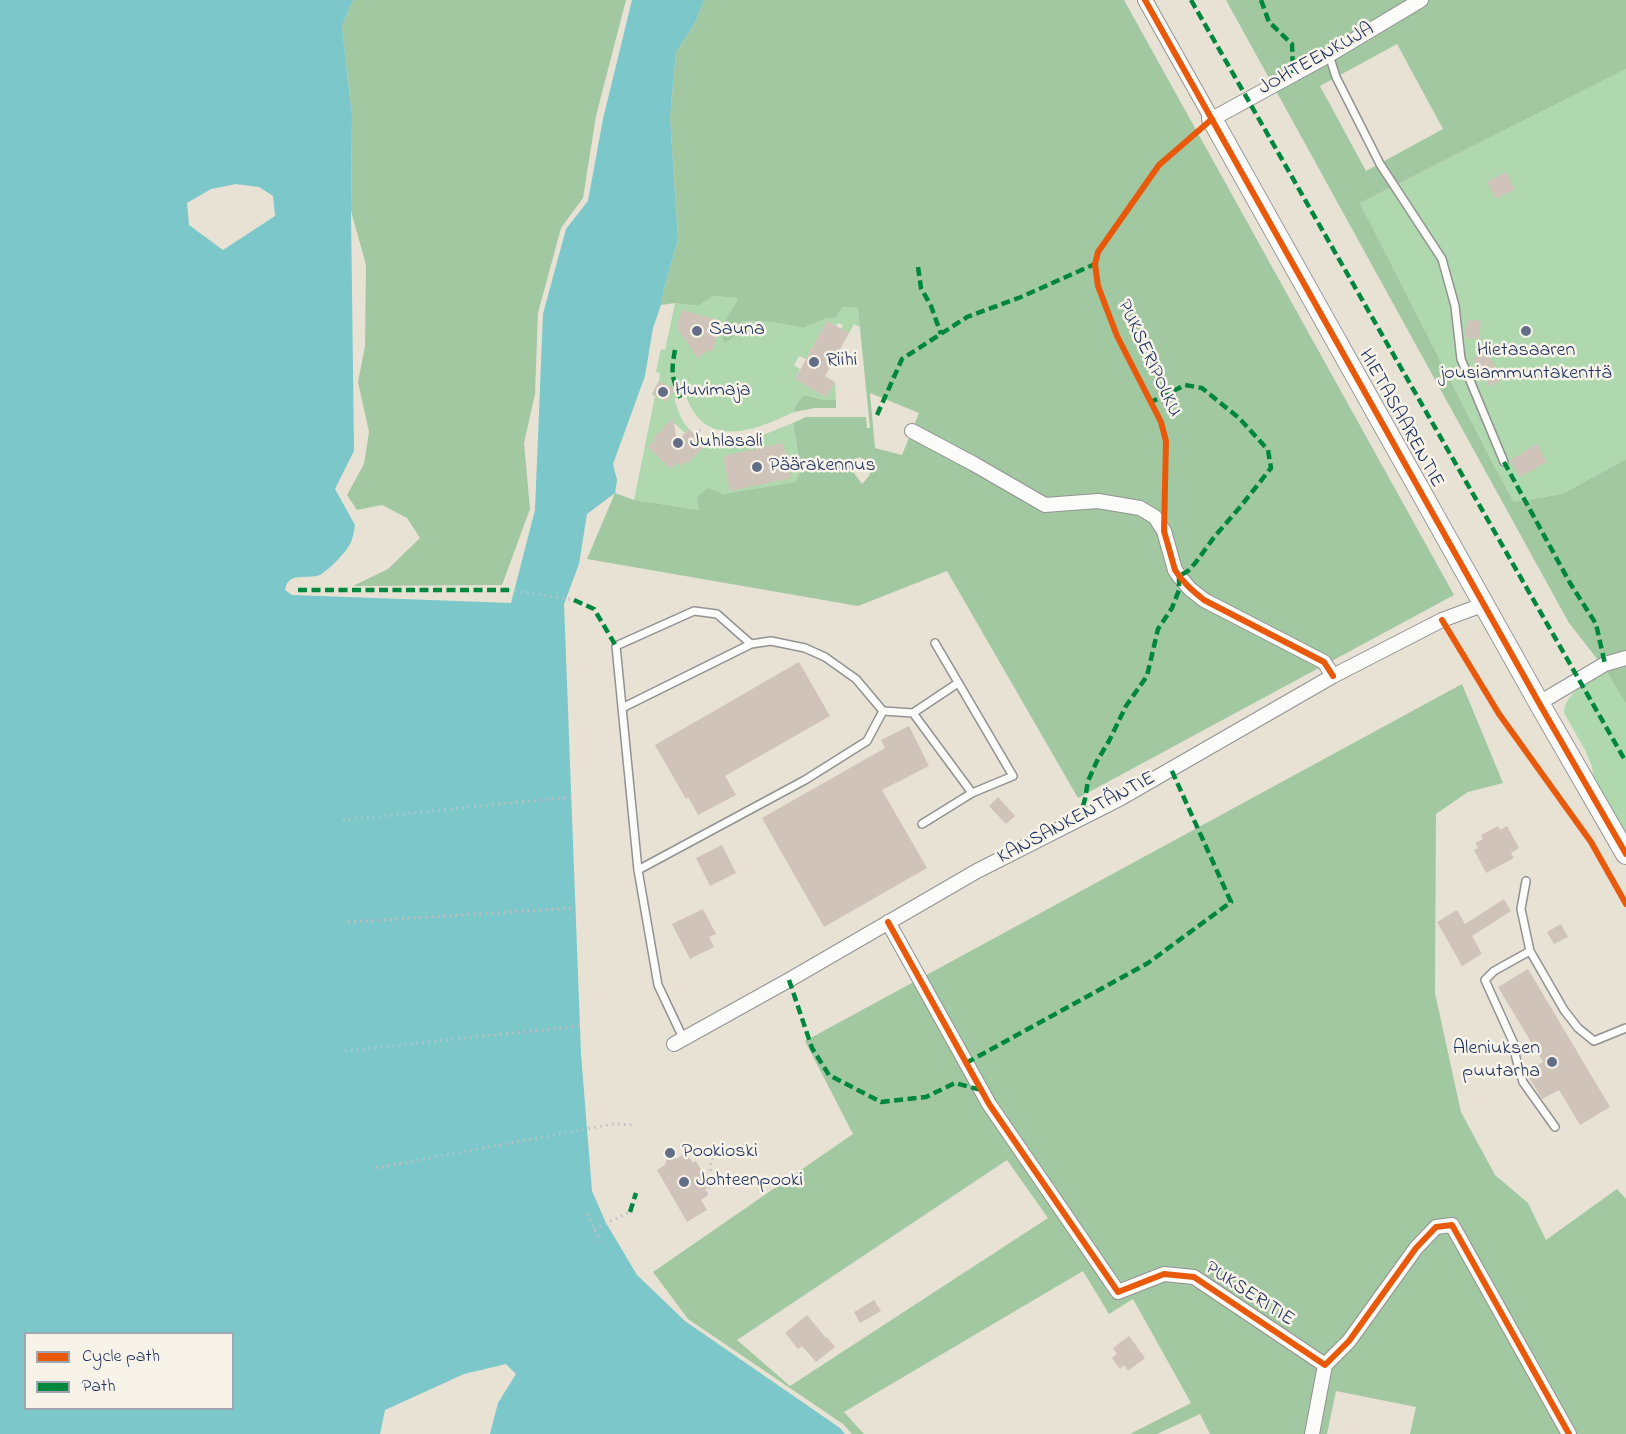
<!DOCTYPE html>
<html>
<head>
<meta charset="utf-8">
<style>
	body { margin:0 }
	#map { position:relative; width:1626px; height:1434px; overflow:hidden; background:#e7e2d4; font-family:"Indie Flower",sans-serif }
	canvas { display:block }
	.legend { position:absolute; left:24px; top:1332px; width:210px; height:78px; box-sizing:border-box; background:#f7f3e8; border:2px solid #9fa5b1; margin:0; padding:8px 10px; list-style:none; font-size:18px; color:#1b2f5e }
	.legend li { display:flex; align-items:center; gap:12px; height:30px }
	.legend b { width:30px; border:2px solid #9fa5b1 }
</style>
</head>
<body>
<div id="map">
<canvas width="1626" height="1434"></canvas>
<ul class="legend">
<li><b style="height:8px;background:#e8590c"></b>Cycle path</li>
<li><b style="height:8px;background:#00873e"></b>Path</li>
</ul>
</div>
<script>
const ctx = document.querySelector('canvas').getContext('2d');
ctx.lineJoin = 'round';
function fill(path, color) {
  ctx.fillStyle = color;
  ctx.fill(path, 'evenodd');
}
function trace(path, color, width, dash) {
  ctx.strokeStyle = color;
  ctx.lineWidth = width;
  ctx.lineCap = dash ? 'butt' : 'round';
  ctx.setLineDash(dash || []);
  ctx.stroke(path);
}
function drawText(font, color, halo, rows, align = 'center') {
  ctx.font = font + ' "Indie Flower",sans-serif';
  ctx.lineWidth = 5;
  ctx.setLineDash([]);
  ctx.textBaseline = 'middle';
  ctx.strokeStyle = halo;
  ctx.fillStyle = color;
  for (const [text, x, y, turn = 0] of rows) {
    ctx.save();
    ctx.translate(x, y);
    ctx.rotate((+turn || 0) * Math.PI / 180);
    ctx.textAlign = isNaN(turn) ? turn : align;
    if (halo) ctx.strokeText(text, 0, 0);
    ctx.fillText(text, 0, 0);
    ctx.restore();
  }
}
fill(new Path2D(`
	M 1626,69 L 1626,459 L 1562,494 L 1514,502 L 1491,460 L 1360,203 Z
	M 712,296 L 738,298 L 731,313 L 733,337 L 741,321 L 773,322 L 803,328 L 827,318 L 835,318 L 843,307 L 859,308 L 860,327 L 854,324 L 849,333 L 841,329 L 843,325 L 838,323 L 836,326 L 827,321 L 806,359 L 799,356 L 794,365 L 800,369 L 795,379 L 826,397 L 835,382 L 836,400 L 824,400 L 804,395 L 795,406 L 794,412 C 766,425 720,447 696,415 C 691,409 688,401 685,394 L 674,399 C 679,411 680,420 689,429 L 685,433 L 671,420 L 677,462 L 686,461 L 688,463 L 705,445 L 713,440 L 737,443 L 768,433 L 793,423 L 801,470 L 796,482 L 723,494 L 700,510 L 634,500 L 655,396 L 652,394 L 659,381 L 660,373 L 656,372 L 661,349 L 665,350 L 675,303 L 697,306 Z
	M 1605,669 L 1626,704 L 1626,835 L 1594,780 L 1592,767 L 1585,750 L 1564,713 C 1563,695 1592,678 1605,669 Z`), '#b0d8ae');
fill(new Path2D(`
	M 353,0 L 626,0 L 596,116 L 583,198 L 561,228 L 538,313 L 535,394 L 524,443 L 530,509 L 502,585 L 353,586 L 388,569 L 420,538 L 407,518 L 382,505 L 357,510 L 347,495 L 364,464 L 369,432 L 358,382 L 365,346 L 366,265 L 351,211 L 352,116 L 342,26 Z
	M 704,0 L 1124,0 L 1454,595 L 1078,798 L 947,571 L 858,606 L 587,559 L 615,493 L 634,500 L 700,510 L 697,503 L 698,496 L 708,488 L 723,494 L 796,482 L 801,470 L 793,423 L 806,417 L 866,417 L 867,428 L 870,428 L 858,308 L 843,307 L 835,318 L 827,318 L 803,328 L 773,322 L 742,321 L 733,337 L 725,343 C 716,329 732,312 738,298 L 713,296 L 698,306 L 675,303 L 661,305 L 664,289 L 678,239 L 670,117 L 676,52 L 695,23 ZM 870,393 L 919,413 L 902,455 L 875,448 ZM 860,457 L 873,465 L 869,476 L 862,484 L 851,469 L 856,459 Z
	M 1226,0 L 1626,0 L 1626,69 L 1360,203 L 1491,460 L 1514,502 L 1562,494 L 1626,459 L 1626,704 L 1605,669 L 1569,623 ZM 1397,44 L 1443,129 L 1366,171 L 1320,86 Z
	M 804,395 L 824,400 L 836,400 L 836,408 L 815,408 L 794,412 L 795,406 Z
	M 1462,684 L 1503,783 L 1468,792 L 1436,814 L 1435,993 L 1461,1112 L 1495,1175 L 1528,1203 L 1546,1240 L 1617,1189 L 1626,1199 L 1626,1434 L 1410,1434 L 1416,1407 L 1336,1391 L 1327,1434 L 1210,1434 L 1200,1414 L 1157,1434 L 1130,1434 L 1191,1403 L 1133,1299 L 1109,1314 L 1083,1271 L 844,1412 L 864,1434 L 852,1434 L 843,1424 L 688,1319 L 653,1272 L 853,1134 L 805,1041 ZM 1007,1160 L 1048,1218 L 790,1386 L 737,1340 Z`), '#a2c8a2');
fill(new Path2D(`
	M 0,0 L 353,0 L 342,26 L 352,116 L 351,211 L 354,451 L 335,489 L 355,525 C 354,531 353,539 350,544 C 346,552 328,571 320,575 C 306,580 288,571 285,590 L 292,595 L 511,603 L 535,510 L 543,314 L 566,229 L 588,201 L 603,119 L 632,0 L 704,0 L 695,23 L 676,52 L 670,117 L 678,239 L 664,289 L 661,305 L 653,328 L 645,376 L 613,464 L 617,480 L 615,493 L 587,514 L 579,564 L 564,604 L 581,1054 L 592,1191 L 606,1223 L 637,1275 L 685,1321 L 840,1428 L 845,1434 L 490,1434 L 498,1403 L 516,1374 L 506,1364 L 464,1374 L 385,1410 L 380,1434 L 0,1434 ZM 236,184 L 259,187 L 273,196 L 275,216 L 223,250 L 189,225 L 187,203 L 211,189 ZM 26,1334 L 232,1334 L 232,1408 L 26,1408 Z`), '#7bc7ca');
fill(new Path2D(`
	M 1506,172 L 1515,189 L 1496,199 L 1487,182 Z
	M 682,310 L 721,321 L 713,351 L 708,350 L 698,358 L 677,328 Z
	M 1467,320 L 1481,321 L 1479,339 L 1466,338 Z
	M 827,321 L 849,333 L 825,376 L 835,382 L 826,397 L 795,379 Z
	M 1486,351 L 1503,379 L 1490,387 L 1473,359 Z
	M 659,381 L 674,389 L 667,402 L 652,394 Z
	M 673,418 L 677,442 L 689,429 L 705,445 L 688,463 L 686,461 L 681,466 L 677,462 L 671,469 L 648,447 L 655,440 L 653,438 Z
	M 783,443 L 791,478 L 730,491 L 723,456 Z
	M 1537,444 L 1547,462 L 1520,477 L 1510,460 Z
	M 799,662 L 830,716 L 725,776 L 736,795 L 698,815 L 688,797 L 686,799 L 655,745 Z
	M 909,726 L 929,766 L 882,790 L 927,868 L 824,927 L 762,818 L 885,748 L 881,740 Z
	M 998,797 L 1015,816 L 1006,824 L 989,806 Z
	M 1498,826 L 1500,830 L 1507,826 L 1519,848 L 1511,853 L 1514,858 L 1486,873 L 1474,850 L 1478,848 L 1475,843 L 1483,839 L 1481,835 Z
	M 722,845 L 736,873 L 710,886 L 696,858 Z
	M 1504,899 L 1511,911 L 1472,936 L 1482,954 L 1462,966 L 1437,922 L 1457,910 L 1465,924 Z
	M 703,909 L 716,934 L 709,937 L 714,947 L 690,959 L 672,924 Z
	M 1561,924 L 1568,937 L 1554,944 L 1547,932 Z
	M 1528,969 L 1610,1107 L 1580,1125 L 1559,1090 L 1542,1099 L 1526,1072 L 1543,1062 L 1498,987 Z
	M 670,1148 L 676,1159 L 684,1154 L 687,1158 L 689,1157 L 693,1163 L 696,1161 L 704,1175 L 701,1177 L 707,1188 L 705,1190 L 708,1195 L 701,1200 L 707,1210 L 687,1222 L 657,1170 L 665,1165 Z
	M 874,1300 L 881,1311 L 860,1323 L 854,1312 Z
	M 807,1315 L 826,1338 L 827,1337 L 835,1347 L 816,1362 L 802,1346 L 798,1349 L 785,1333 Z
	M 1129,1336 L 1145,1358 L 1128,1371 L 1124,1365 L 1120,1369 L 1112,1358 L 1117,1354 L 1113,1348 Z`), '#d0c3b9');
const lane = new Path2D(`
	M 1329,55 L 1336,77 L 1380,164 L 1442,259 L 1455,306 L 1461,359 L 1504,462
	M 622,708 L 751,644 L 771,641 L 805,648 L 825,657 L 856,679 L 883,711 L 913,713 L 972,793 L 1013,776 L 935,643
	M 913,713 L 958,683
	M 922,824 L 972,793
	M 638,870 L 805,780 L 867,741 L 883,711
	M 1526,881 L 1521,909 L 1530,951 L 1564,1010 L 1578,1028 L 1594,1041 L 1626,1028
	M 1530,951 L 1494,971 L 1485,980 L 1514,1044 L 1516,1058 L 1523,1082 L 1555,1127
	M 683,1038 L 658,985 L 638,870 L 616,646 L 694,611 L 717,614 L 751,644`);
const street = new Path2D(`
	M 1145,0 L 1212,119 L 1329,55 L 1421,0
	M 912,431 L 974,464 L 1045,505 L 1098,501 L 1140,508 L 1155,517 L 1164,531 L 1175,570 L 1179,576 L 1190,589 L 1204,600 L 1324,662 L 1333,676
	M 1539,703 L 1605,664 L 1626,658
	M 888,922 L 989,1104 L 1118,1292 L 1164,1274 L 1194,1277 L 1325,1365 L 1349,1341 L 1416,1248 L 1436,1227 L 1452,1225 L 1569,1434
	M 674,1044 L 789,980 L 977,871 L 1121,798 L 1333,676 L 1442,620 L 1485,604
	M 1312,1434 L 1325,1365`);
const secondary = new Path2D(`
	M 1212,119 L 1539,703 L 1626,854`);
trace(lane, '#929293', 10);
trace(street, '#929293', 16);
trace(secondary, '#929293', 22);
trace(new Path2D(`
	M 695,435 L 701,429
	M 509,590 L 574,600
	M 343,820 L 571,797
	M 348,922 L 576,908
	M 345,1051 L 580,1026
	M 376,1168 L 613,1124 L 634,1125
	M 706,1193 L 709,1191 L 711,1162 L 719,1148
	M 587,1214 L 600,1242
	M 594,1229 L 630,1212`), '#bfc0c2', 3, [1.5, 4.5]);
trace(lane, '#fbfbf9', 7);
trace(street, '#fbfbf9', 14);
trace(secondary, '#fbfbf9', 20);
trace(new Path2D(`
	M 1191,0 L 1626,762
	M 1261,0 L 1269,22 L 1292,44 L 1293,73
	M 918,267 L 921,288 L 931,306 L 941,334
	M 675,350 C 670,376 673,379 682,402
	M 877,415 L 902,359 L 967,317 L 1021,297 L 1095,264
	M 1504,462 L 1570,583 L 1596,624 L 1605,664
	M 298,590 L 509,590
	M 574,600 L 594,609 L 616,646
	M 1079,819 L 1085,799 L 1088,781 L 1097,761 L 1109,741 L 1126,706 L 1147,676 L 1158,629 L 1172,608 L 1179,590 L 1179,576 L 1188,571 L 1196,562 L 1215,536 L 1241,506 L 1271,468 L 1268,450 L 1239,418 L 1202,388 L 1185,385 L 1151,402
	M 789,980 L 812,1048 L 829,1075 L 881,1102 L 926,1097 L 955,1083 L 981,1090
	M 966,1063 L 1148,963 L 1231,902 L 1171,769
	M 630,1212 L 636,1193`), '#00873e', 4.5, [9, 4.5]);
trace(new Path2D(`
	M 1145,0 L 1539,703 L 1626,854
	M 1212,119 L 1159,165 L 1098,252 L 1095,264 L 1098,286 L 1117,336 L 1161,422 L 1166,441 L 1164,531 L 1175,570 C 1183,583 1193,591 1204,600 L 1324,662 L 1333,676
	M 1442,620 L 1499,714 L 1591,842 L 1626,904
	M 888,922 L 989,1104 L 1118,1292 L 1164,1274 L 1194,1277 L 1325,1365 L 1349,1341 L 1416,1248 L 1436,1227 L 1452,1225 L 1569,1434`), '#e8590c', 6);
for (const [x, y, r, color] of [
	[697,331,6,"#626e87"],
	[1526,331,6,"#626e87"],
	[814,362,6,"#626e87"],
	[663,392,6,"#626e87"],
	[678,443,6,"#626e87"],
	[757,467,6,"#626e87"],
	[1552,1062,6,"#626e87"],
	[670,1153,6,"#626e87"],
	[684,1182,6,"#626e87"]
]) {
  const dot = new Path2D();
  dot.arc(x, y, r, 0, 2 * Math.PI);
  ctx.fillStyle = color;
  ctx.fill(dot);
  trace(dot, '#f7f3e8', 2);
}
drawText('20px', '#1b2f5e', '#f7f3e8', [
	["JOHTEENKUJA",1317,60,-29],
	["PUKSERIPOLKU",1148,359,65],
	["HIETASAARENTIE",1400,419,61],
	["KANSANKENTÄNTIE",1077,819,-28],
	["PUKSERITIE",1249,1295,33]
]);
drawText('20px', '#1b2f5e', '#f7f3e8', [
	["Sauna",709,331],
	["Hietasaaren",1526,352,"center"],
	["jousiammuntakenttä",1526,375,"center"],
	["Riihi",826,362],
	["Huvimaja",675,392],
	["Juhlasali",690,443],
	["Päärakennus",769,467],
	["Aleniuksen",1540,1050,"right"],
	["puutarha",1540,1073,"right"],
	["Pookioski",682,1153],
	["Johteenpooki",696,1182]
], 'left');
</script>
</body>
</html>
